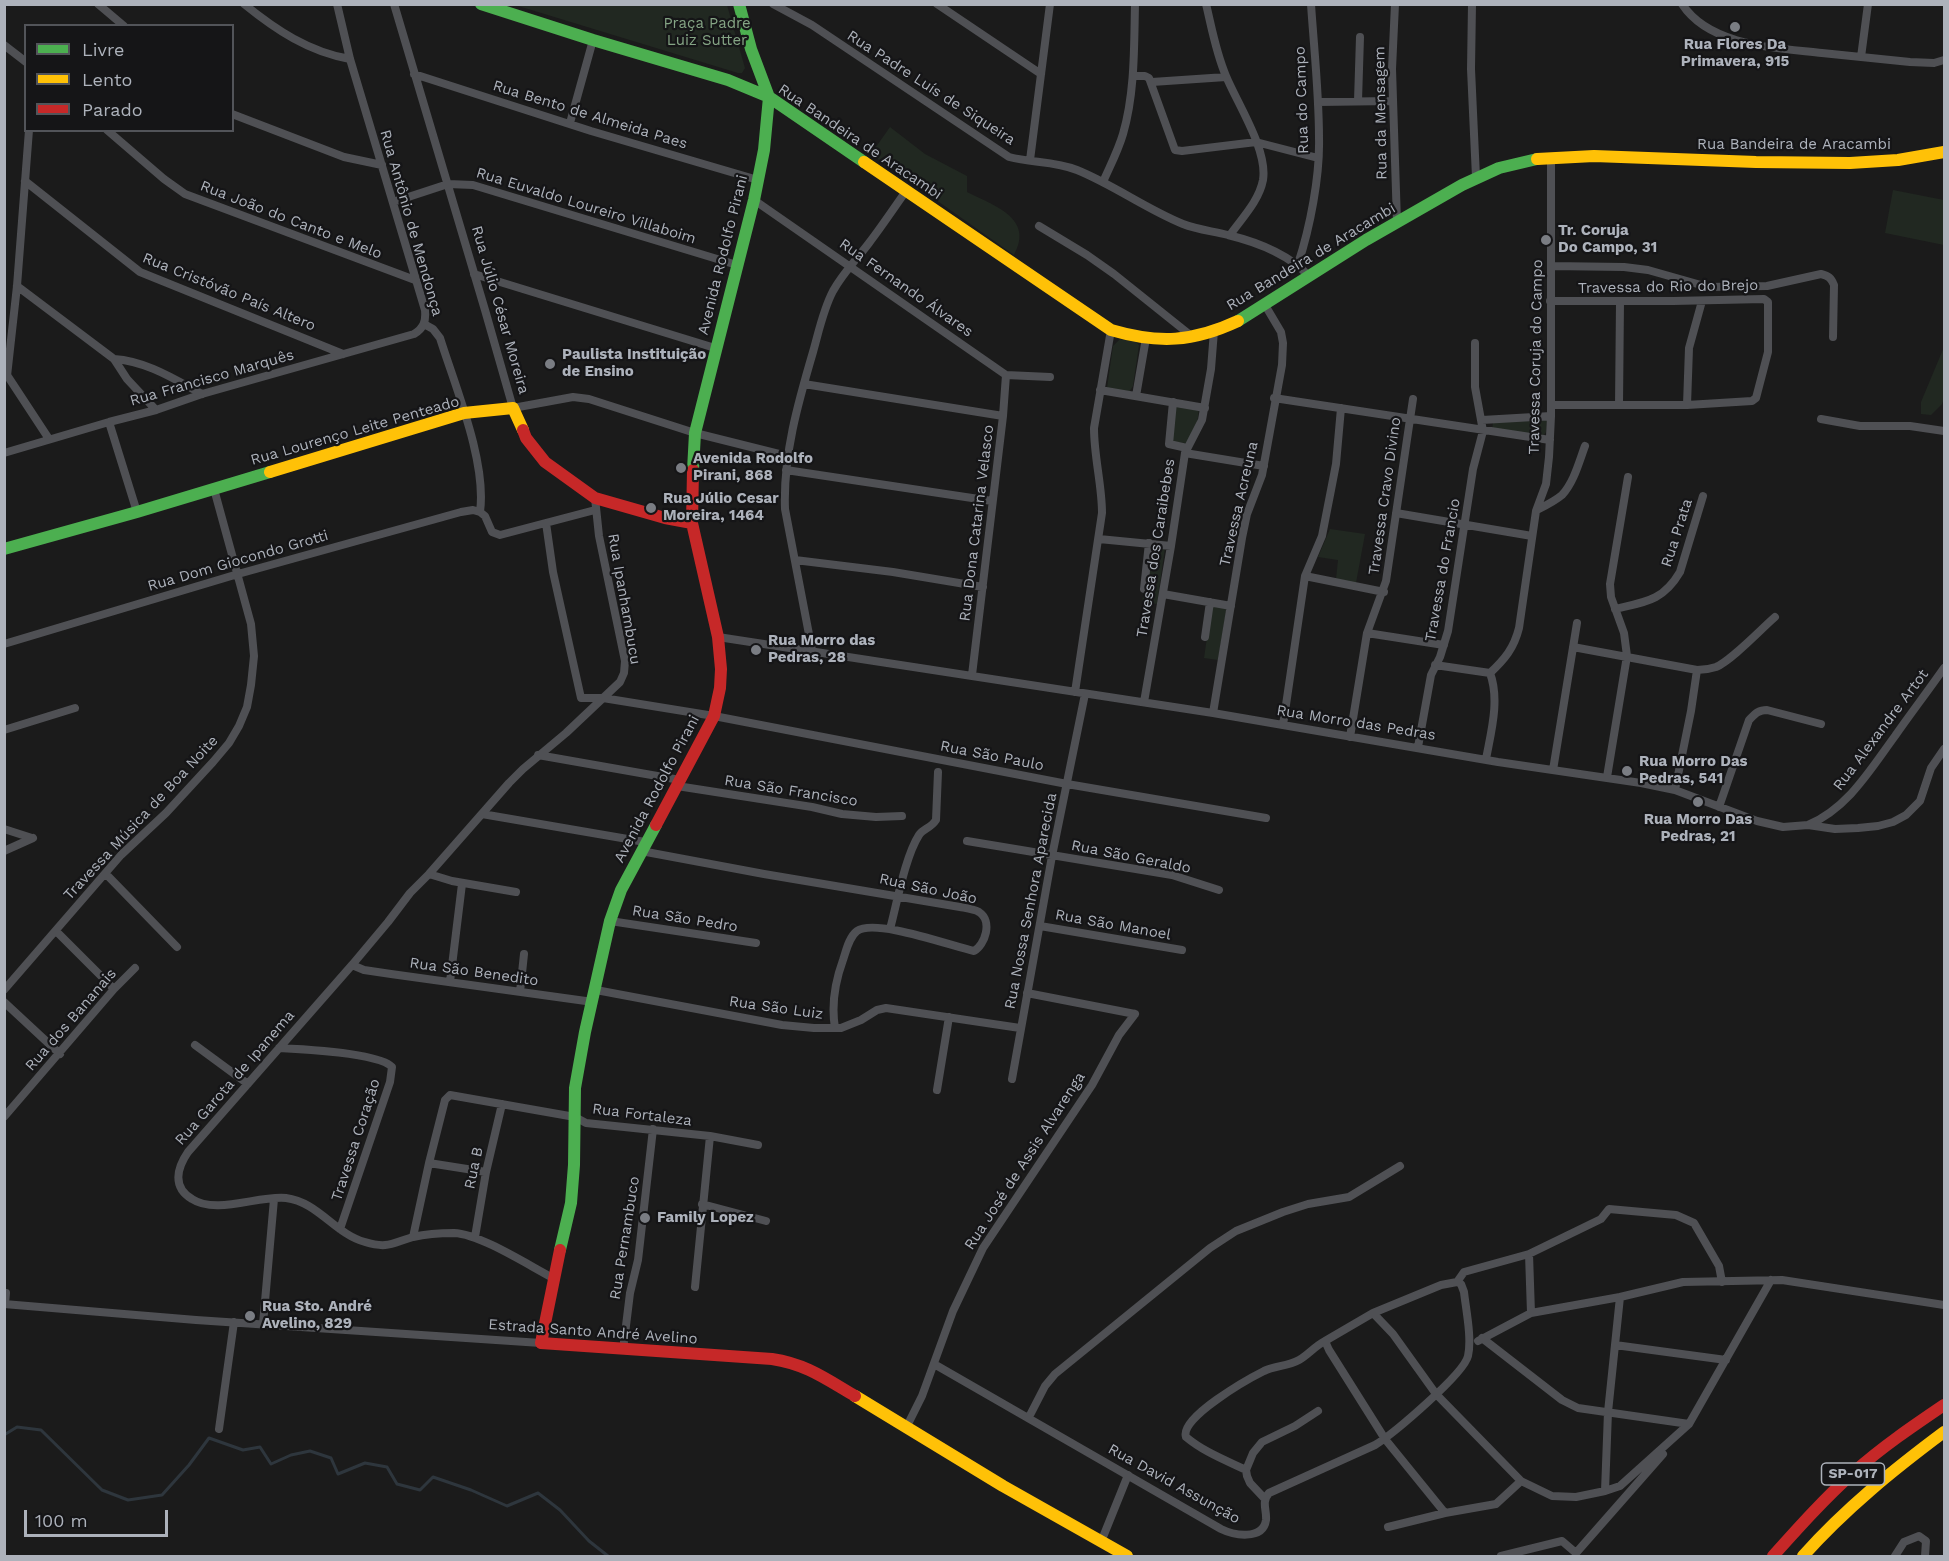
<!DOCTYPE html>
<html>
<head>
<meta charset="utf-8">
<style>
	body { margin:0 }
	#map { position:relative; width:1949px; height:1561px; overflow:hidden; background:#1b1b1b; font-family:"Work Sans",sans-serif }
	canvas { display:block }
	.frame { position:absolute; inset:0; border:6px solid #adb2bb; pointer-events:none }
	.legend { position:absolute; left:24px; top:24px; width:210px; height:108px; box-sizing:border-box; background:#151517; border:2px solid #525459; margin:0; padding:8px 10px; list-style:none; font-size:18px; color:#adb2bb }
	.legend li { display:flex; align-items:center; gap:12px; height:30px }
	.legend b { width:30px; border:2px solid #525459 }
	.scale { position:absolute; left:24px; top:1510px; width:144px; height:27px; box-sizing:border-box; border:3px solid #adb2bb; border-top:0; padding-left:8px; font-size:18px; line-height:21px; white-space:nowrap; color:#adb2bb; -webkit-text-stroke:4px #151517; paint-order:stroke }
</style>
</head>
<body>
<div id="map">
<canvas width="1949" height="1561"></canvas>
<div class="frame"></div>
<ul class="legend">
<li><b style="height:8px;background:#4caf50"></b>Livre</li>
<li><b style="height:8px;background:#ffc107"></b>Lento</li>
<li><b style="height:8px;background:#c62828"></b>Parado</li>
</ul>
<div class="scale">100 m</div>
</div>
<script>
const ctx = document.querySelector('canvas').getContext('2d');
ctx.lineJoin = 'round';
function fill(path, color) {
  ctx.fillStyle = color;
  ctx.fill(path, 'evenodd');
}
function trace(path, color, width, dash) {
  ctx.strokeStyle = color;
  ctx.lineWidth = width;
  ctx.lineCap = dash ? 'butt' : 'round';
  ctx.setLineDash(dash || []);
  ctx.stroke(path);
}
function drawText(font, color, halo, rows, align = 'center') {
  ctx.font = font + ' "Work Sans",sans-serif';
  ctx.lineWidth = 4.5;
  ctx.setLineDash([]);
  ctx.textBaseline = 'middle';
  ctx.strokeStyle = halo;
  ctx.fillStyle = color;
  for (const [text, x, y, turn = 0] of rows) {
    ctx.save();
    ctx.translate(x, y);
    ctx.rotate((+turn || 0) * Math.PI / 180);
    ctx.textAlign = isNaN(turn) ? turn : align;
    if (halo) ctx.strokeText(text, 0, 0);
    ctx.fillText(text, 0, 0);
    ctx.restore();
  }
}
fill(new Path2D(`
	M 515,5 L 727,5 L 745,68 L 742,73 L 738,73 Z
	M 890,127 L 925,154 L 967,176 L 967,192 C 993,205 1035,218 1014,255 L 871,154 Z
	M 1893,190 L 1944,200 L 1944,245 L 1885,233 Z
	M 1120,339 L 1136,342 L 1139,345 L 1133,386 L 1129,392 L 1107,388 L 1113,346 Z
	M 1944,347 L 1944,398 L 1942,404 L 1931,415 L 1921,414 L 1921,402 Z
	M 1176,406 L 1199,408 L 1197,425 L 1186,443 L 1171,442 Z
	M 1547,420 L 1546,432 L 1544,435 L 1492,431 L 1493,422 Z
	M 1330,529 L 1365,534 L 1356,583 L 1336,579 L 1338,560 L 1318,557 Z
	M 1151,546 L 1165,548 L 1157,604 L 1142,602 Z
	M 1212,603 L 1227,605 L 1218,660 L 1204,658 Z`), '#212821');
trace(new Path2D(`
	M 4,1435 L 17,1427 L 41,1430 L 102,1490 L 128,1500 L 162,1495 L 189,1465 L 209,1438 L 243,1450 L 260,1447 L 271,1464 L 291,1455 L 310,1451 L 331,1458 L 338,1474 L 365,1463 L 387,1467 L 397,1484 L 420,1490 L 433,1477 L 471,1490 L 507,1506 L 538,1493 L 560,1510 L 589,1541 L 608,1556`), '#2e363d', 3);
trace(new Path2D(`
	M 98,4 L 124,26
	M 244,4 C 276,30 309,52 350,59
	M 394,4 L 485,310 L 513,408 L 573,397 L 589,399 L 695,433 L 787,456
	M 773,4 L 812,25 L 1009,157 C 1032,163 1055,161 1077,170 C 1114,185 1146,209 1183,224 C 1198,230 1213,231 1228,235 C 1257,242 1289,255 1309,276
	M 937,4 L 1041,74
	M 1206,4 C 1212,29 1216,53 1226,76 C 1237,103 1268,150 1263,180 C 1259,201 1242,218 1230,235
	M 1395,4 L 1392,69 L 1397,222
	M 1472,4 L 1471,69 L 1476,177
	M 1682,4 C 1710,47 1778,48 1822,53 C 1851,56 1881,59 1910,62 L 1934,63 L 1944,60
	M 4,45 L 26,62
	M 1861,57 L 1868,4
	M 414,74 L 591,131 L 758,180
	M 1133,76 L 1145,76 L 1149,78 L 1175,150 L 1182,151 L 1256,142 L 1318,158
	M 1152,82 L 1226,77
	M 1358,101 L 1360,37
	M 1318,102 L 1392,101
	M 232,114 L 344,157 L 382,165
	M 570,123 L 593,40
	M 107,130 L 164,179 L 185,194 L 415,280
	M 1030,160 L 1050,4
	M 25,181 L 140,272 L 343,354
	M 1103,182 C 1110,166 1118,151 1123,134 C 1135,93 1134,47 1135,4
	M 754,200 L 1006,375 L 1050,377
	M 393,202 L 448,184 L 473,185 L 737,265
	M 1039,226 L 1087,255 L 1114,274 L 1194,338
	M 1298,264 C 1310,228 1320,176 1319,138 C 1319,93 1314,49 1311,4
	M 1551,266 L 1624,267 L 1648,270 L 1708,287 L 1767,286 L 1821,274 C 1829,276 1831,278 1834,285 L 1833,337
	M 474,274 L 715,348
	M 17,286 L 114,359 L 127,379 L 156,410
	M 1550,301 L 1673,301 L 1764,299 L 1768,302 L 1768,352 L 1756,398 L 1752,401 L 1687,405 L 1551,405
	M 424,324 L 433,329 L 440,338 C 455,386 487,462 480,512
	M 114,359 C 146,361 174,379 202,394
	M 5,372 L 49,439
	M 7,376 L 17,286 L 29,130
	M 804,384 L 1003,416
	M 1100,390 L 1205,408
	M 1136,396 L 1146,338
	M 1274,398 L 1550,440
	M 1173,402 L 1169,444 L 1187,448
	M 1619,405 L 1620,302
	M 1687,405 L 1689,348 L 1702,301
	M 1821,419 L 1860,426 L 1910,426 L 1944,431
	M 1482,420 L 1551,416
	M 109,422 L 137,512
	M 4,453 L 109,422 L 156,410 L 202,394 L 414,334 C 424,328 426,321 425,310 L 350,59 L 337,4
	M 1185,453 L 1264,466
	M 786,470 L 992,501
	M 1537,510 C 1545,506 1555,501 1562,495 C 1574,482 1579,462 1585,446
	M 480,512 L 485,516 L 492,532 L 500,535 L 595,510
	M 1396,513 L 1532,536
	M 546,523 L 553,572 L 581,698 L 603,698 L 714,716 L 1067,784 L 1266,818
	M 1099,539 L 1171,546
	M 795,560 L 893,572 L 983,587
	M 1305,576 L 1384,592
	M 1144,589 L 1149,543
	M 1163,594 L 1231,606
	M 1615,609 C 1645,602 1663,601 1680,572 L 1703,496
	M 1367,633 L 1444,645
	M 718,637 L 1213,713 L 1498,762 L 1641,783 L 1675,790 L 1757,821 L 1783,827 L 1808,825 L 1835,829 L 1858,828 L 1878,826 L 1893,822 L 1906,815 L 1920,801 L 1931,768 L 1944,749
	M 1205,637 L 1210,602
	M 4,644 L 238,574 L 461,512 L 473,510 L 480,512
	M 1573,647 L 1697,670 C 1703,670 1710,669 1716,667 C 1732,660 1761,629 1775,617
	M 812,650 L 785,509 C 783,455 798,403 813,352 C 819,331 823,310 833,291 C 843,273 857,259 869,243 C 882,226 894,208 906,191
	M 1435,665 L 1490,673
	M 972,675 L 1003,416 L 1006,375
	M 1075,692 L 1102,513 C 1102,485 1094,457 1094,428 L 1111,330
	M 1144,702 L 1171,546 L 1185,453 L 1202,420 L 1211,369 L 1214,331
	M 1213,713 L 1242,538 L 1247,514 L 1262,475 L 1282,365 L 1283,343 L 1281,332 L 1265,305
	M 1283,725 L 1305,576 L 1322,536 L 1331,490 L 1336,464 L 1341,408
	M 4,730 L 75,708
	M 1350,737 L 1367,633 L 1386,581 L 1413,399
	M 1418,747 L 1431,675 L 1440,657 L 1448,631 L 1473,469 L 1483,431 L 1475,387 L 1475,343
	M 538,755 L 680,780
	M 1486,759 C 1491,732 1500,700 1490,673 C 1505,659 1514,648 1519,628 L 1536,511 L 1546,484 L 1549,457 L 1551,416 L 1551,158
	M 1553,770 L 1577,623
	M 1607,777 L 1627,656 L 1624,633 L 1611,597 L 1610,584 L 1628,477
	M 677,786 L 812,807 L 842,814 L 876,817 L 902,816
	M 1675,790 L 1691,711 L 1697,670
	M 1719,807 L 1749,720 C 1755,714 1758,710 1767,710 L 1821,724
	M 482,814 L 645,842
	M 1808,825 C 1848,808 1870,770 1895,736 C 1911,713 1928,691 1944,668
	M 4,829 L 32,838
	M 967,841 L 1172,875 L 1219,890
	M 4,851 L 33,838
	M 641,851 L 764,874 L 960,907 C 965,908 974,909 979,912 C 993,921 985,945 974,951 C 951,946 875,918 857,931 C 849,937 846,951 843,960 C 835,982 831,1004 835,1028
	M 106,874 L 177,947
	M 429,874 L 452,881 L 516,892
	M 610,921 L 756,943
	M 1040,926 L 1182,950
	M 890,929 C 897,903 905,857 919,835 C 923,829 931,828 936,820 L 938,772
	M 56,931 L 114,989
	M 352,965 L 364,970 L 391,974 L 593,1002
	M 450,982 L 462,884
	M 4,990 L 121,855 L 166,813 L 213,762 L 229,743 L 239,726 L 247,707 L 251,685 L 254,656 L 251,624 L 214,489
	M 596,990 L 782,1025 L 814,1028 L 841,1028 L 861,1020 L 877,1010 L 886,1008 L 1020,1028
	M 520,992 L 524,954
	M 1027,993 L 1135,1014
	M 4,1002 L 60,1054
	M 195,1045 L 248,1084
	M 279,1048 C 300,1049 379,1053 392,1067 L 390,1082 L 340,1229
	M 1012,1079 L 1052,856 L 1085,694
	M 937,1090 L 949,1017
	M 4,1117 L 114,989 L 135,968
	M 429,1163 L 486,1172
	M 702,1204 L 766,1221
	M 413,1237 L 429,1163 L 445,1100 L 450,1095 L 575,1117 L 586,1123 L 710,1136 L 758,1145
	M 475,1237 L 486,1172 L 502,1104
	M 1529,1254 L 1601,1219 L 1609,1209 L 1676,1215 L 1694,1223 L 1719,1266 L 1722,1282
	M 553,1278 C 528,1265 480,1234 454,1233 C 441,1233 426,1234 413,1237 C 392,1243 388,1249 365,1242 C 335,1234 318,1202 286,1198 C 259,1195 216,1215 192,1199 C 172,1187 177,1168 188,1152 L 352,965 L 388,922 L 410,893 L 429,874 L 509,783 L 523,769 L 566,733 L 620,682 L 624,673 L 625,661 L 599,536 L 595,498
	M 1457,1282 L 1464,1272 L 1529,1254 L 1531,1313
	M 695,1287 L 710,1136
	M 4,1304 L 196,1320 L 541,1343
	M 5,1304 L 6,1293
	M 263,1324 L 274,1199
	M 1482,1338 L 1562,1400 L 1578,1408 L 1689,1424
	M 1325,1341 L 1373,1313
	M 1478,1341 L 1531,1313 L 1620,1297
	M 1615,1345 L 1726,1360
	M 623,1350 L 630,1293 L 638,1260 L 653,1129
	M 934,1364 L 1221,1529 C 1233,1535 1263,1541 1266,1520 C 1267,1510 1261,1502 1269,1493 L 1375,1445 C 1393,1434 1464,1374 1468,1356 C 1472,1338 1466,1310 1464,1292 L 1461,1284 L 1457,1282 L 1441,1285 L 1373,1313 L 1393,1334 L 1436,1394 L 1521,1481
	M 1029,1417 L 1045,1386 L 1055,1374 L 1210,1248 L 1236,1231 L 1283,1212 L 1308,1204 L 1349,1197 L 1400,1166
	M 906,1428 L 922,1396 L 953,1311 L 983,1248 L 1092,1085 L 1119,1035 L 1135,1014
	M 219,1429 L 234,1322
	M 1246,1470 C 1225,1460 1204,1452 1186,1437 C 1179,1418 1248,1379 1264,1371 C 1275,1366 1288,1366 1299,1360 C 1308,1355 1315,1346 1325,1341 L 1329,1350 L 1385,1439 L 1445,1513
	M 1605,1491 L 1620,1486 L 1689,1424 L 1771,1280
	M 1265,1499 L 1250,1483 L 1247,1476 L 1246,1470 L 1253,1453 L 1262,1442 L 1295,1426 L 1318,1411
	M 1388,1527 L 1445,1513 L 1496,1504 L 1521,1481 L 1552,1496 L 1576,1497 L 1605,1491 L 1608,1412 L 1620,1297 L 1683,1282 L 1782,1280 L 1944,1305
	M 1101,1542 L 1128,1475
	M 1501,1556 L 1562,1541 L 1576,1553 L 1663,1454
	M 1895,1556 L 1904,1542 L 1919,1536 L 1926,1541 L 1925,1556`), '#4f5054', 8);
trace(new Path2D(`
	M 481,4 L 593,40 L 728,80 L 769,97 L 864,162
	M 1238,321 L 1366,240 L 1462,185 L 1499,168 L 1537,159
	M 693,470 L 695,433 L 754,200 L 764,150 L 769,97 L 751,49 L 739,4
	M 4,549 L 137,512 L 270,472
	M 560,1250 L 571,1203 L 574,1165 L 575,1088 L 585,1032 L 610,921 L 621,890 L 656,825`), '#4caf50', 12);
trace(new Path2D(`
	M 1537,159 L 1594,156 L 1756,162 L 1850,163 L 1898,160 L 1944,152
	M 864,162 L 1111,330 C 1159,344 1193,342 1238,321
	M 270,472 L 464,413 L 513,408 L 523,430
	M 855,1396 L 1003,1486 L 1127,1556
	M 1803,1556 C 1845,1509 1893,1470 1944,1432`), '#ffc107', 12);
trace(new Path2D(`
	M 523,430 L 526,438 L 545,462 L 595,498 L 665,518 L 692,523
	M 656,825 L 714,716 L 720,688 L 721,669 L 718,637 L 692,523 L 693,470
	M 560,1250 L 541,1343 L 772,1359 C 806,1364 826,1379 855,1396
	M 1773,1556 C 1799,1527 1825,1498 1854,1472 C 1882,1447 1913,1426 1944,1405`), '#c62828', 12);
for (const [x, y, r, color] of [
	[1735,27,6,"#7a7d83"],
	[1546,240,6,"#7a7d83"],
	[550,364,6,"#7a7d83"],
	[681,468,6,"#7a7d83"],
	[651,508,6,"#7a7d83"],
	[756,650,6,"#7a7d83"],
	[1627,771,6,"#7a7d83"],
	[1698,802,6,"#7a7d83"],
	[645,1218,6,"#7a7d83"],
	[250,1316,6,"#7a7d83"]
]) {
  const dot = new Path2D();
  dot.arc(x, y, r, 0, 2 * Math.PI);
  ctx.fillStyle = color;
  ctx.fill(dot);
  trace(dot, '#151517', 2);
}
for (const [x, y, w] of [
	[1853,1474,63]
]) {
  const box = new Path2D();
  box.roundRect(x - w / 2, y - 11, w, 22, 4.5);
  ctx.fillStyle = '#151517';
  ctx.fill(box);
  trace(box, '#adb2bb', 1.5);
}
drawText('bold 14px', '#adb2bb', null, [
	["SP-017",1853,1474]
]);
drawText('15px', '#85a585', '#151517', [
	["Praça Padre",707,24],
	["Luiz Sutter",707,41]
]);
drawText('bold 15px', '#adb2bb', '#151517', [
	["Rua Flores Da",1735,45,"center"],
	["Primavera, 915",1735,62,"center"],
	["Tr. Coruja",1558,231],
	["Do Campo, 31",1558,248],
	["Paulista Instituição",562,355],
	["de Ensino",562,372],
	["Avenida Rodolfo",693,459],
	["Pirani, 868",693,476],
	["Rua Júlio Cesar",663,499],
	["Moreira, 1464",663,516],
	["Rua Morro das",768,641],
	["Pedras, 28",768,658],
	["Rua Morro Das",1639,762],
	["Pedras, 541",1639,779],
	["Rua Morro Das",1698,820,"center"],
	["Pedras, 21",1698,837,"center"],
	["Family Lopez",657,1218],
	["Rua Sto. André",262,1307],
	["Avelino, 829",262,1324]
], 'left');
drawText('15px', '#adb2bb', '#151517', [
	["Rua Padre Luís de Siqueira",931,88,33],
	["Rua do Campo",1302,100,-92],
	["Rua da Mensagem",1381,113,-91],
	["Rua Bento de Almeida Paes",590,115,17],
	["Rua Bandeira de Aracambi",860,142,34],
	["Rua Bandeira de Aracambi",1794,145],
	["Rua Euvaldo Loureiro Villaboim",586,206,17],
	["Rua João do Canto e Melo",291,220,21],
	["Rua Antônio de Mendonça",411,223,74],
	["Avenida Rodolfo Pirani",723,255,-76],
	["Rua Bandeira de Aracambi",1311,257,-31],
	["Travessa do Rio do Brejo",1668,287,-1],
	["Rua Fernando Álvares",906,288,35],
	["Rua Cristóvão País Altero",229,292,22],
	["Rua Júlio César Moreira",500,310,74],
	["Travessa Coruja do Campo",1536,357,-89],
	["Rua Francisco Marquês",212,378,-16],
	["Rua Lourenço Leite Penteado",355,431,-16],
	["Travessa Cravo Divino",1385,496,-82],
	["Travessa Acreuna",1239,504,-77],
	["Rua Dona Catarina Velasco",977,523,-83],
	["Rua Prata",1677,533,-72],
	["Travessa dos Caraibebes",1156,548,-81],
	["Rua Dom Giocondo Grotti",238,561,-16],
	["Travessa do Francio",1443,570,-80],
	["Rua Ipanhambucu",624,599,80],
	["Rua Morro das Pedras",1356,723,9],
	["Rua Alexandre Artot",1881,730,-53],
	["Rua São Paulo",992,756,11],
	["Avenida Rodolfo Pirani",657,789,-62],
	["Rua São Francisco",791,791,9],
	["Travessa Música de Boa Noite",141,818,-47],
	["Rua São Geraldo",1131,857,11],
	["Rua São João",928,889,12],
	["Rua Nossa Senhora Aparecida",1031,901,-79],
	["Rua São Pedro",685,919,9],
	["Rua São Manoel",1113,925,10],
	["Rua São Benedito",474,972,8],
	["Rua São Luiz",776,1008,8],
	["Rua dos Bananais",71,1020,-49],
	["Rua Garota de Ipanema",235,1078,-49],
	["Rua Fortaleza",642,1115,7],
	["Travessa Coração",356,1140,-72],
	["Rua José de Assis Alvarenga",1025,1161,-57],
	["Rua B",474,1168,-78],
	["Rua Pernambuco",625,1238,-81],
	["Estrada Santo André Avelino",593,1332,4],
	["Rua David Assunção",1174,1484,29]
]);
</script>
</body>
</html>
